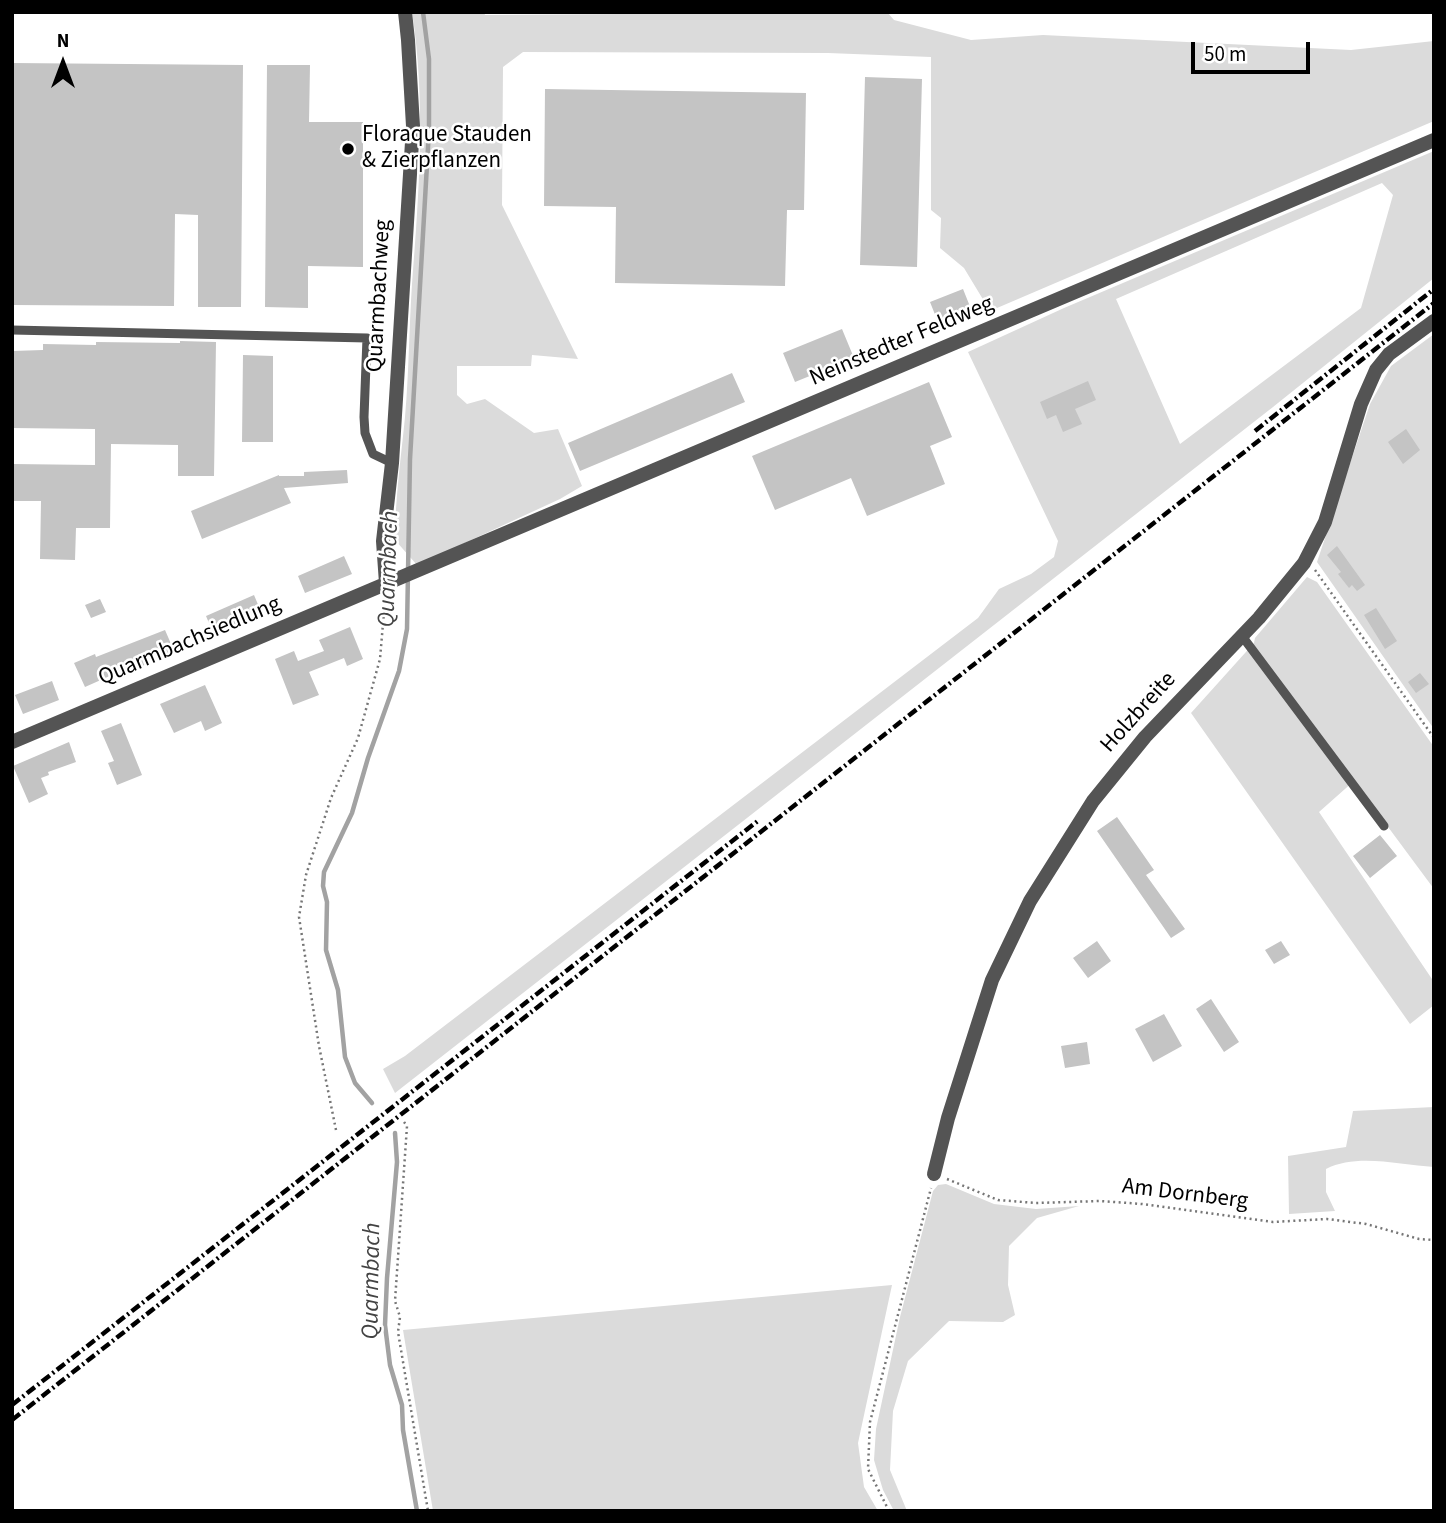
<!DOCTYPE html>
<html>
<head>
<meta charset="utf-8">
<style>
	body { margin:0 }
	#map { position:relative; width:1446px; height:1523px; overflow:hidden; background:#fff; font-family:"Source Sans 3",sans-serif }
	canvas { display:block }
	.frame { position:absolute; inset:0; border:14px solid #000; pointer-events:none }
	.north { position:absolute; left:28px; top:28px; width:70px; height:70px; -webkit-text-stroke:5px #fff; paint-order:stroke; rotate:0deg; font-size:19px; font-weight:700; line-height:28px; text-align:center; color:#000 }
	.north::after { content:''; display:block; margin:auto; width:24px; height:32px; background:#000; clip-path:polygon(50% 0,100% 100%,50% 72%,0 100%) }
	.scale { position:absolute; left:1191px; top:42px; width:119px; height:32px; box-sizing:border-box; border:4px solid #000; border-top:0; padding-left:9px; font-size:21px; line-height:24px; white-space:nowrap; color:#000; -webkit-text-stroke:5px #fff; paint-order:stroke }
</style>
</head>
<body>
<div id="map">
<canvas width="1446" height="1523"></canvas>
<div class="frame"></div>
<div class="north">N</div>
<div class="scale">50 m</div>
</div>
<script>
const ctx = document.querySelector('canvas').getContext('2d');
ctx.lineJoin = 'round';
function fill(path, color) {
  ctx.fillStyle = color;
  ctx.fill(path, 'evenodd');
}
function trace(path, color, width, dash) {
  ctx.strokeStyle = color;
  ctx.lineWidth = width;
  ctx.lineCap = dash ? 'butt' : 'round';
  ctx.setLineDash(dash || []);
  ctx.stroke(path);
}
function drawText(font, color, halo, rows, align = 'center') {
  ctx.font = font + ' "Source Sans 3",sans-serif';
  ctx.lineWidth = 5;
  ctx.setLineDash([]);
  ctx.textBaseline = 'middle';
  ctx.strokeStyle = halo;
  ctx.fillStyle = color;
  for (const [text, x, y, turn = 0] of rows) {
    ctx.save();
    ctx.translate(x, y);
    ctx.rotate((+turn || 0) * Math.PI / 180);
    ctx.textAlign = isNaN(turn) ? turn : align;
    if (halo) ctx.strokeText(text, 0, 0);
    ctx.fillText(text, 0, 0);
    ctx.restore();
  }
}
fill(new Path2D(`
	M 412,12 L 484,12 L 485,15 L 887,12 L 894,20 L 971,40 L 1043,35 L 1351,50 L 1434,41 L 1434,121 L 990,311 L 964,268 L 940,248 L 941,218 L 931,210 L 931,57 L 828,53 L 523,52 L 503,67 L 502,205 L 578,359 L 532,355 L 531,366 L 457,366 L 457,395 L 467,404 L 485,399 L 534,433 L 558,429 L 582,486 L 560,499 L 417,565 L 395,540 C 395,498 401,458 405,417 C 409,373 409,328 412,284 C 419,195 426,101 412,12 Z
	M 1434,151 L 1434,278 L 1273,407 L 395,1093 L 383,1069 L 405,1056 L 978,618 L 999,589 L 1031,574 L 1054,557 L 1058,541 L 968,352 L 1064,308 ZM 1382,183 L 1393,195 L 1361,308 L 1180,444 L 1116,299 Z
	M 1434,334 L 1434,729 L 1317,562 L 1370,404 L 1391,366 Z
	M 1307,577 L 1317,582 L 1434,747 L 1434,889 L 1354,781 L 1319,812 L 1434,982 L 1434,1005 L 1410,1024 L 1191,713 L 1254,643 L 1255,638 Z
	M 1434,1107 L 1434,1167 C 1400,1165 1357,1153 1326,1169 L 1326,1192 L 1335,1211 L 1289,1214 L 1288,1156 L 1346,1147 L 1353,1111 Z
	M 946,1184 L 994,1204 L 1036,1209 L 1079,1206 L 1037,1218 L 1009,1246 L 1008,1285 L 1015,1315 L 1003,1322 L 949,1321 L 908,1361 L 893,1411 L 890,1470 L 907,1511 L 894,1511 L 883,1490 L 874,1460 L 876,1429 L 900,1317 L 933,1191 L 938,1185 Z
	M 892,1285 L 858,1443 L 864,1487 L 878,1511 L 433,1511 L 403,1330 Z`), '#dbdbdb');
trace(new Path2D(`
	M 372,1103 L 355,1083 L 345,1057 L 338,990 L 326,950 L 327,902 L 323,886 L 324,872 L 352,813 L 368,758 L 399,671 L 407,629 L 410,459 L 429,130 L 429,59 L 423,12
	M 395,1133 L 397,1162 L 387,1278 L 385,1325 L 390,1365 L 402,1405 L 403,1430 L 417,1511`), '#a2a2a2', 4.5);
fill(new Path2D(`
	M 12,63 L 243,65 L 241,307 L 198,307 L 198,215 L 175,214 L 174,306 L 12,305 Z
	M 267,65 L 310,65 L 309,122 L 363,122 L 363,267 L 308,266 L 308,308 L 265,307 Z
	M 865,77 L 922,79 L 917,267 L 860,265 Z
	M 545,89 L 806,93 L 804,210 L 787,210 L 785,286 L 615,283 L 616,207 L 544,206 Z
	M 963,289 L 971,309 L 938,322 L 930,302 Z
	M 842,329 L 854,358 L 795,382 L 783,353 Z
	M 180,341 L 216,342 L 214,476 L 178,476 L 178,445 L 111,444 L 110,528 L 76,528 L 75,560 L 40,559 L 41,501 L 12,501 L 12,464 L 95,465 L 95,429 L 12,428 L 12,351 L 43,350 L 43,344 L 96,345 L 96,342 L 180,343 Z
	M 243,355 L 273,356 L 273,442 L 242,442 Z
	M 732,373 L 745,402 L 580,471 L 568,443 Z
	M 1088,381 L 1096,400 L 1075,409 L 1082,424 L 1063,432 L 1056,415 L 1047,419 L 1040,402 Z
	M 929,382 L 952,437 L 930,446 L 945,484 L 867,516 L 851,478 L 775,510 L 752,456 Z
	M 1406,429 L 1420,450 L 1403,464 L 1388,442 Z
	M 347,470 L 348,483 L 284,488 L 291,503 L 202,539 L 191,511 L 279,475 L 279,476 L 304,476 L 304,472 Z
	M 1337,546 L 1365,585 L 1357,591 L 1352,585 L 1349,588 L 1338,574 L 1341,572 L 1327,555 Z
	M 344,556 L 352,574 L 305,593 L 298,576 Z
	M 254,595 L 262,614 L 214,635 L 206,616 Z
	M 100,599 L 106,612 L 91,618 L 85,605 Z
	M 1376,608 L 1397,641 L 1385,649 L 1364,615 Z
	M 350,627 L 363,659 L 347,666 L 344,658 L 309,672 L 319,695 L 293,705 L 275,659 L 294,651 L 298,661 L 324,651 L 319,640 Z
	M 165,630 L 175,653 L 122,674 L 121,671 L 85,687 L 74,663 L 95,654 L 96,657 Z
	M 1420,673 L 1429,684 L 1416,693 L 1408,682 Z
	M 52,681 L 59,700 L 23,714 L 15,695 Z
	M 205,685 L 222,723 L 205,731 L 201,721 L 174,733 L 160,704 Z
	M 121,723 L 142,775 L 117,785 L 108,763 L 114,761 L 101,731 Z
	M 69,742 L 76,762 L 48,772 L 49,775 L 41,778 L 48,794 L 29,803 L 13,766 Z
	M 1117,817 L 1154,870 L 1146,875 L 1185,929 L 1171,938 L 1097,831 Z
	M 1380,835 L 1397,856 L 1370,878 L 1353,856 Z
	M 1097,941 L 1111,961 L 1088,978 L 1073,958 Z
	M 1281,941 L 1290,955 L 1274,964 L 1265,950 Z
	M 1211,999 L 1239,1042 L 1224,1052 L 1196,1009 Z
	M 1164,1014 L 1182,1046 L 1153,1062 L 1135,1029 Z
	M 1087,1042 L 1090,1064 L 1065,1068 L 1061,1046 Z`), '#c4c4c4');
trace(new Path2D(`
	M 1315,570 L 1434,738
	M 404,1122 L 407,1126 L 395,1301 L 400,1317 L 398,1332 L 428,1511
	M 336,1130 L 319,1046 L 299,917 L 306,875 L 331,798 L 358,738 L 380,659 L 385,600
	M 947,1179 L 998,1200 L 1036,1203 L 1100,1201 L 1142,1204 L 1273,1222 L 1327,1219 L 1366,1224 L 1419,1239 L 1434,1240
	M 889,1511 L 868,1469 L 870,1422 L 931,1188`), '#767676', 2.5, [2, 3.5]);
trace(new Path2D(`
	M 12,330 L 367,338 L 364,417 L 365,433 L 373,454 L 392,463
	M 1242,636 L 1384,826`), '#545454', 9);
trace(new Path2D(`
	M 386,583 L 383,541 L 392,463 L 413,126 L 408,40 L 405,12
	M 12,742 L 1434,140
	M 934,1174 L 948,1118 L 992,980 L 1030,901 L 1093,801 L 1145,737 L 1259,618 L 1304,563 L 1325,522 L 1361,404 L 1376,370 L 1389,354 L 1434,321`), '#545454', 14);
trace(new Path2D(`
	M 1255,431 L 1434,289
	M 12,1405 L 759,820
	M 12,1420 L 1434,303`), '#000', 4.5, [10, 3.5, 2, 3.5]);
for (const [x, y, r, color] of [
	[348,149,7,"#000"]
]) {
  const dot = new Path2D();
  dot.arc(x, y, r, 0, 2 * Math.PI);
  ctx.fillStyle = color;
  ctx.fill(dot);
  trace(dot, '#fff', 2.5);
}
drawText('23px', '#000', '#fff', [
	["Floraque Stauden",362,136],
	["& Zierpflanzen",362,162]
], 'left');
drawText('23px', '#000', '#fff', [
	["Quarmbachweg",380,296,-87],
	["Neinstedter Feldweg",902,342,-23],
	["Quarmbachsiedlung",190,642,-23],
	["Holzbreite",1139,713,-48],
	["Am Dornberg",1185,1195,7]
]);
drawText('italic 24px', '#434343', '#fff', [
	["Quarmbach",390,569,-88],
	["Quarmbach",373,1281,-89]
]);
</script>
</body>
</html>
